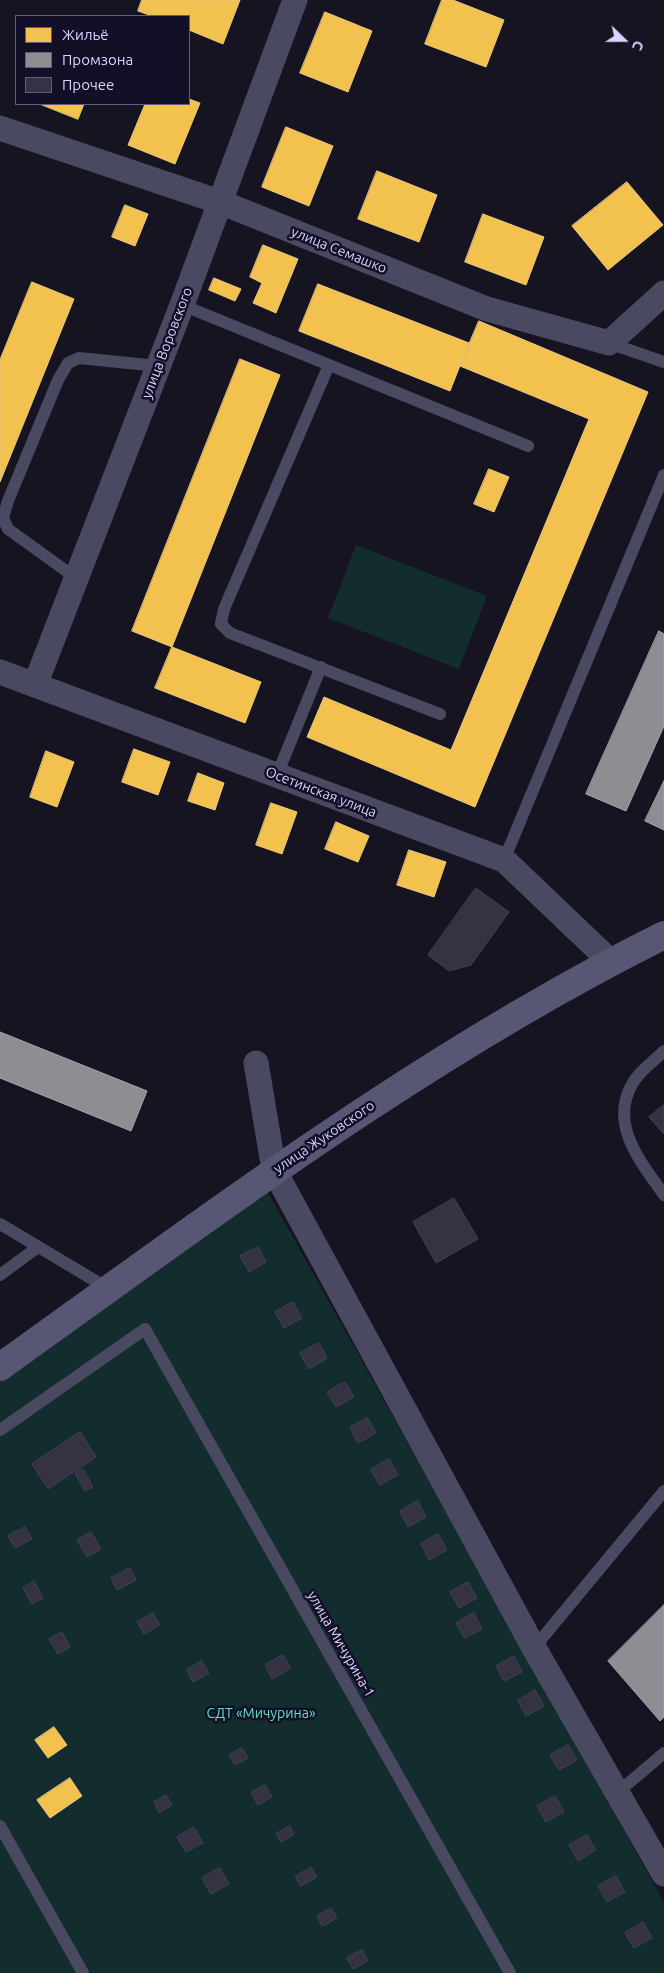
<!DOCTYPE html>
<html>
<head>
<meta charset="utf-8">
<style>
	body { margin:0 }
	#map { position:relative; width:664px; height:1973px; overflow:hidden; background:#161421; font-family:Ubuntu,sans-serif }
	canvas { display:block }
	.legend { position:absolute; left:15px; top:15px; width:175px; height:90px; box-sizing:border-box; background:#130f26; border:1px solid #625e7d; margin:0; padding:6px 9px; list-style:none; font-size:15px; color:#d9d4ff }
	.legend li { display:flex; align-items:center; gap:10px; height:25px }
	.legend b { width:25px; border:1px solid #625e7d }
	.north { position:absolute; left:599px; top:15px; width:50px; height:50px; -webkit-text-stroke:4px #130f26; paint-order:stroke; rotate:112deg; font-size:14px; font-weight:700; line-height:20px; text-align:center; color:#d9d4ff }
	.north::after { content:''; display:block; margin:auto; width:18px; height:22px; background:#d9d4ff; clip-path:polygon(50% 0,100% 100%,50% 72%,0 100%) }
</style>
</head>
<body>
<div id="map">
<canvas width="664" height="1973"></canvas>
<ul class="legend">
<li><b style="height:14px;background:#f2c14e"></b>Жильё</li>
<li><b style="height:14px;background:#8d8d92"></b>Промзона</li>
<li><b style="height:14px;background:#343243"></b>Прочее</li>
</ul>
<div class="north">С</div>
</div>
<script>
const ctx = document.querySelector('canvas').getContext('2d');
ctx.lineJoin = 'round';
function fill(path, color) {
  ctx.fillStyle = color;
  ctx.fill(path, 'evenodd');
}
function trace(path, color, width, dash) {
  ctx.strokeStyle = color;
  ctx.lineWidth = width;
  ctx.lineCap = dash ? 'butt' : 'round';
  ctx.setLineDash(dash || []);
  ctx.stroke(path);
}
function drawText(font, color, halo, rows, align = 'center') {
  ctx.font = font + ' Ubuntu,sans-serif';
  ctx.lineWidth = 5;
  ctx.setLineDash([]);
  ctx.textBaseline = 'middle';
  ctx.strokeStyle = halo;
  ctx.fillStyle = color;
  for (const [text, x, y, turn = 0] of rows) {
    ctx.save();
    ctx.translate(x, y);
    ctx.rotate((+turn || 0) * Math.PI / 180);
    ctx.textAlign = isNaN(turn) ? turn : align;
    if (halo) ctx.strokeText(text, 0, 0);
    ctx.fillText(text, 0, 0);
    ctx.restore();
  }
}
fill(new Path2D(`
	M 356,545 L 487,596 L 459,669 L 328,618 Z
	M 265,1187 L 664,1902 L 664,1973 L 0,1973 L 0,1354 L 189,1214 Z`), '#132c2d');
const homes = new Path2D(`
	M 142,0 L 240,0 L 223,44 L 189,30 L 189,16 L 152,16 L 138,11 Z
	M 442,0 L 453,0 L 504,20 L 486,67 L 425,44 Z
	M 325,12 L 372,31 L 348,92 L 300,73 Z
	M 189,99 L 200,103 L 175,164 L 128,145 L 145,104 L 189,104 Z
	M 40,104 L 84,104 L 78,119 Z
	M 286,127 L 333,146 L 309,206 L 262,187 Z
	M 377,171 L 437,195 L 419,242 L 358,219 Z
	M 627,182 L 663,225 L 608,270 L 572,226 Z
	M 125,205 L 148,214 L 135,246 L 112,237 Z
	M 483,214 L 544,237 L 526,285 L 465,262 Z
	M 263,245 L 298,259 L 276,313 L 253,303 L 262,283 L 250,277 Z
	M 214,278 L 241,289 L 235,301 L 209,290 Z
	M 32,282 L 74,299 L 0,482 L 0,360 Z
	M 318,284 L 469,343 L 450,391 L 299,331 Z
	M 479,321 L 648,392 L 475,807 L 307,737 L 324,697 L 451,750 L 589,419 L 460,366 Z
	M 240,359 L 280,375 L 172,647 L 132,631 Z
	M 489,469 L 509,477 L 494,512 L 474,504 Z
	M 172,647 L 261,682 L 245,723 L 155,688 Z
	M 134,749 L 170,762 L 158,795 L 122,782 Z
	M 46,751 L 74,762 L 57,807 L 30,797 Z
	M 198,773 L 224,783 L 215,810 L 188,801 Z
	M 271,803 L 297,812 L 282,854 L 256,845 Z
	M 336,822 L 369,836 L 358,862 L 325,849 Z
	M 409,850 L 446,862 L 434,897 L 397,885 Z
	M 54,1727 L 67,1745 L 48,1758 L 35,1740 Z
	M 70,1778 L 82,1796 L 50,1818 L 37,1800 Z`);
fill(homes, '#f2c14e');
trace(homes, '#eac783', 1);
const industry = new Path2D(`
	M 659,631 L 664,634 L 664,726 L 626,811 L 586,794 Z
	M 664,781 L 664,830 L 645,821 Z
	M 0,1032 L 147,1091 L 131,1131 L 0,1078 Z
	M 664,1605 L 664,1717 L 660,1721 L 608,1661 Z`);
fill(industry, '#8d8d92');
trace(industry, '#a4a2b3', 1);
const building = new Path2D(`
	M 476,888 L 509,912 L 471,965 L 449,971 L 428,955 Z
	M 664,1105 L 664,1134 L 649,1117 Z
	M 454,1198 L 478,1239 L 436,1263 L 413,1222 Z
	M 258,1247 L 266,1262 L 249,1272 L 240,1256 Z
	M 293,1302 L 302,1318 L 284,1328 L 275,1312 Z
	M 319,1343 L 327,1358 L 309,1369 L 300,1353 Z
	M 345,1382 L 354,1397 L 336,1407 L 327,1392 Z
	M 368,1418 L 376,1433 L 358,1443 L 350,1427 Z
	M 80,1432 L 96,1457 L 48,1489 L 32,1464 Z
	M 389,1459 L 398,1475 L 380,1485 L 371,1470 Z
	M 83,1469 L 93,1487 L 85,1491 L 75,1473 Z
	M 418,1501 L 426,1517 L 408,1527 L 400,1511 Z
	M 25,1527 L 32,1539 L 15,1548 L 8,1536 Z
	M 91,1532 L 101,1549 L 87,1557 L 77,1540 Z
	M 438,1534 L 447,1550 L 429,1560 L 421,1544 Z
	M 130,1568 L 136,1580 L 117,1590 L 111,1578 Z
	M 34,1581 L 43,1598 L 32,1604 L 23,1588 Z
	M 468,1582 L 477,1598 L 459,1608 L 450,1592 Z
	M 153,1613 L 160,1625 L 144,1634 L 137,1622 Z
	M 474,1613 L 482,1629 L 464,1638 L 456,1623 Z
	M 62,1632 L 70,1647 L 58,1654 L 49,1639 Z
	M 283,1655 L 291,1668 L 272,1679 L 265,1665 Z
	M 514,1656 L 522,1672 L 504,1681 L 496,1666 Z
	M 202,1661 L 209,1673 L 193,1682 L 187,1670 Z
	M 535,1690 L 544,1706 L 526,1716 L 518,1701 Z
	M 568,1745 L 577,1760 L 559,1770 L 550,1755 Z
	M 242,1748 L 248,1758 L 235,1765 L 229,1755 Z
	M 265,1785 L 272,1797 L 258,1805 L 251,1793 Z
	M 166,1795 L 172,1805 L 159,1813 L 154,1802 Z
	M 555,1796 L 564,1812 L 546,1822 L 537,1806 Z
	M 290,1826 L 294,1834 L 281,1842 L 276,1834 Z
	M 194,1827 L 203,1843 L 186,1852 L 177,1837 Z
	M 587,1835 L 596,1850 L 578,1861 L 569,1845 Z
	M 311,1867 L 317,1877 L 301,1886 L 295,1877 Z
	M 220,1868 L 229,1884 L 211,1894 L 202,1878 Z
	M 616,1876 L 625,1892 L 607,1902 L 598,1886 Z
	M 331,1908 L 337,1918 L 322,1926 L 317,1916 Z
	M 643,1922 L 652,1938 L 634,1948 L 625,1933 Z
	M 362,1950 L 368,1961 L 353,1969 L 347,1958 Z`);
fill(building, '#343243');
trace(building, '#433f54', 1);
trace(new Path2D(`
	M 182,305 L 528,446
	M 609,343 L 664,362
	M 329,365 L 224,609 L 221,624 L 230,633 L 440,714
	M 76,578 L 8,529 L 3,518 L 8,501 L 58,380 L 68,363 L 79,358 L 158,366
	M 277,775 L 321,667
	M 504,860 L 664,475
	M 664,1051 C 655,1060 641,1070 634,1081 C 607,1123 641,1162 664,1195
	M 0,1224 L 109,1289
	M 0,1275 L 38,1247
	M 0,1430 L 145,1329 L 510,1973
	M 534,1648 L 664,1491
	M 617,1793 L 664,1753
	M 0,1826 L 83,1973`), '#4a4962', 12);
trace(new Path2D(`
	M 0,128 L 220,202 L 487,309 L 609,343 L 664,293
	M 0,672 L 504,860 L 610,961
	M 35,685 L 182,305 L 295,0
	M 256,1063 L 274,1170 L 534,1648 L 664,1874`), '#4a4962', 25);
trace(new Path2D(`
	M 0,1367 C 215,1213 427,1053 664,935`), '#575674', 28);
drawText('14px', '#d9d4ff', '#130f26', [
	["улица Семашко",339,250,22],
	["улица Воровского",167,343,-69],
	["Осетинская улица",321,792,21],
	["улица Жуковского",324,1137,-34],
	["улица Мичурина-1",341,1644,60]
]);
drawText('14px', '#5fe0c0', '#130f26', [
	["СДТ «Мичурина»",261,1713]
]);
</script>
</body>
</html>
